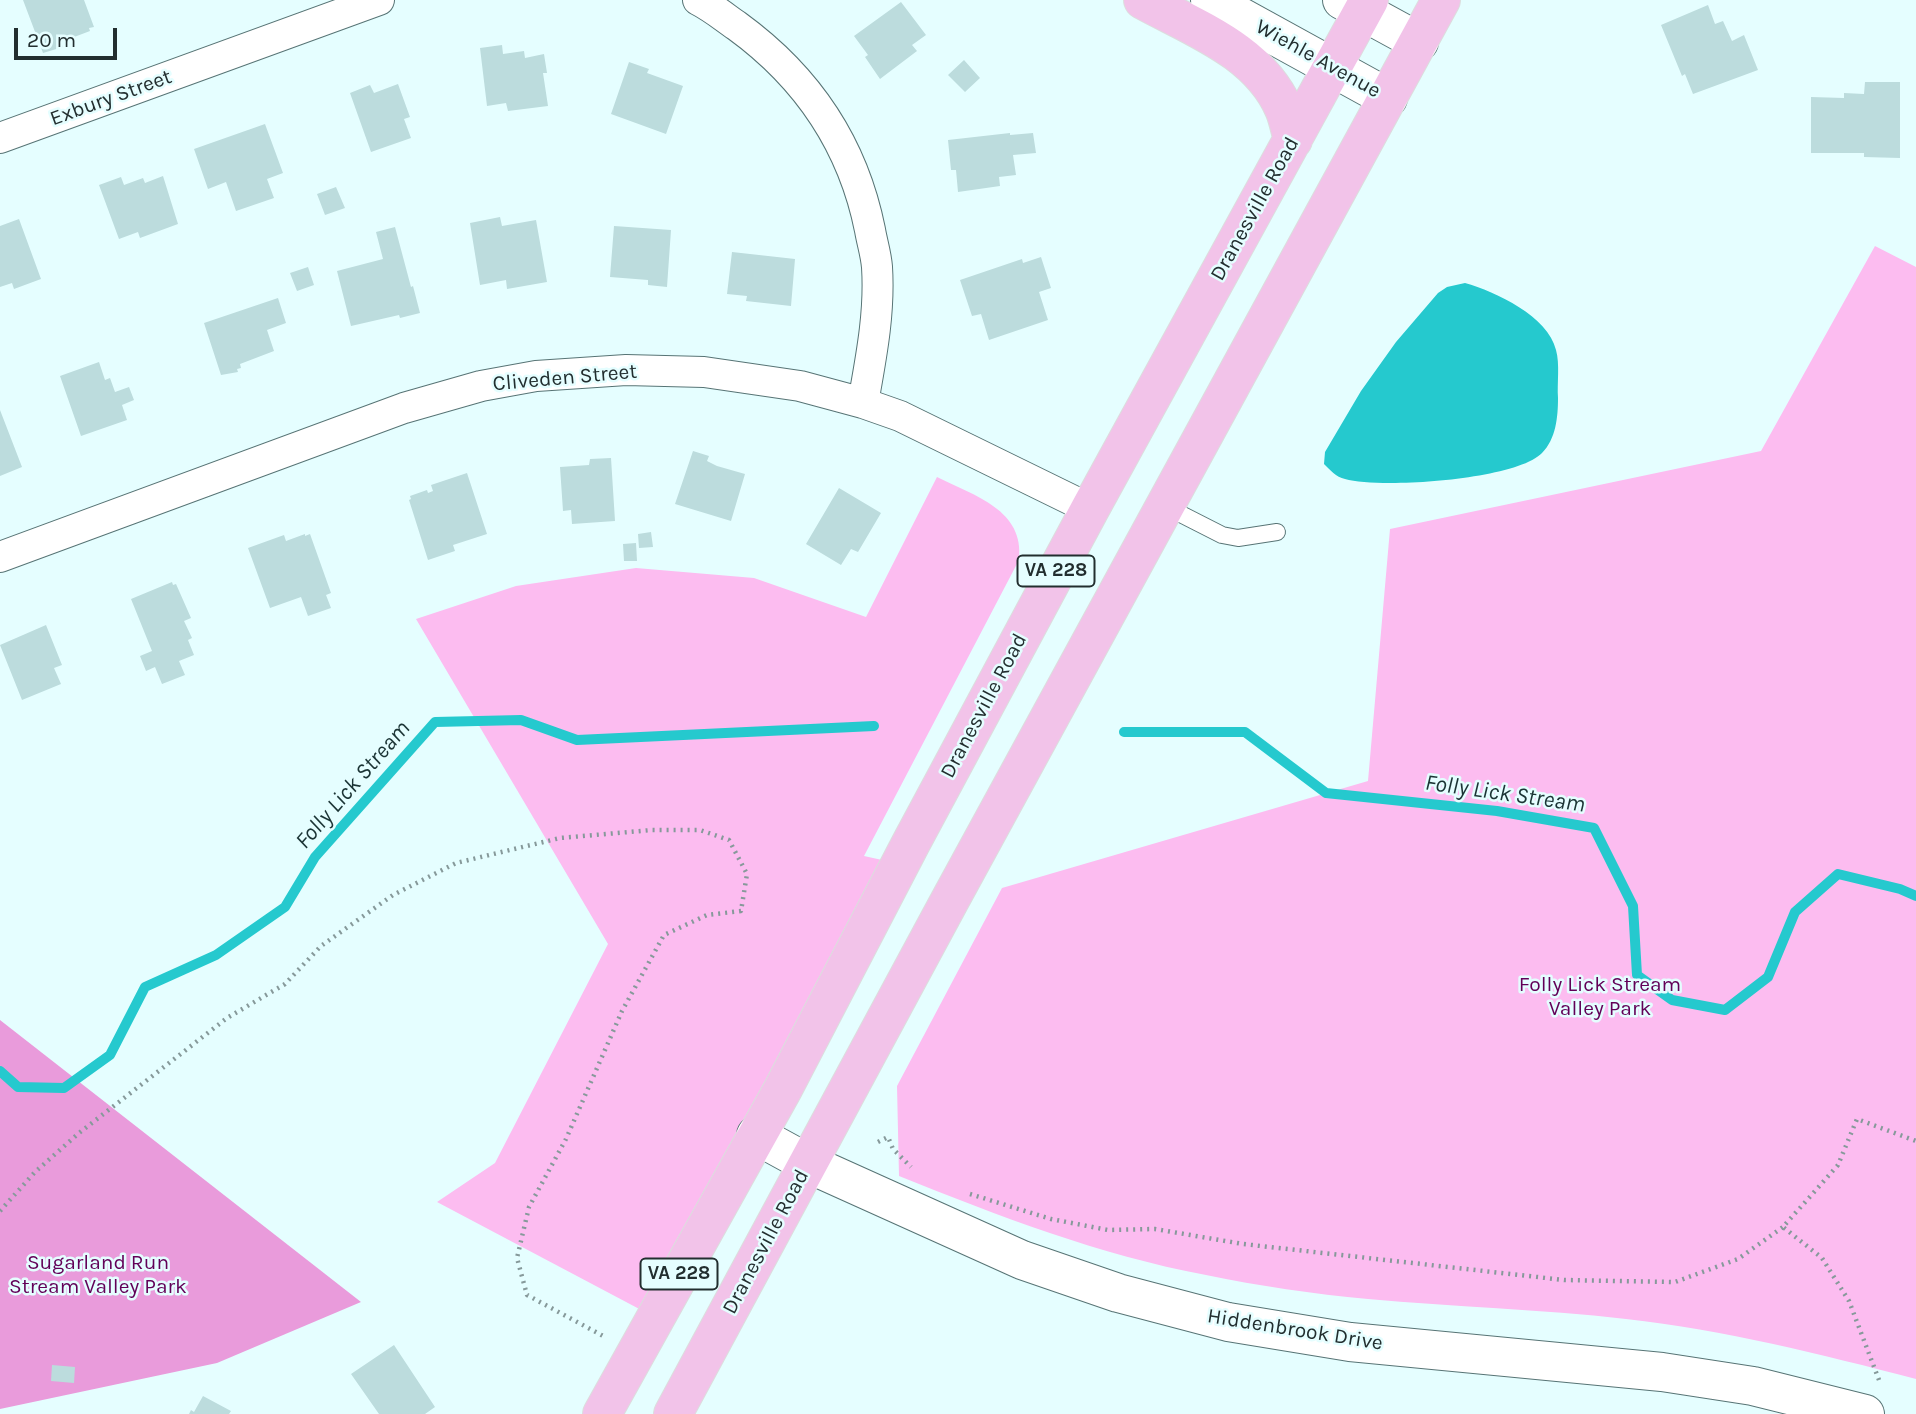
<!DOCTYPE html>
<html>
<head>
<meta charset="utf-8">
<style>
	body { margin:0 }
	#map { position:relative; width:1916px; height:1414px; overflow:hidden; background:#e5feff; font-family:Karla,sans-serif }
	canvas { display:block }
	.scale { position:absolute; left:14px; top:28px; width:103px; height:32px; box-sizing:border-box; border:4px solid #222e2f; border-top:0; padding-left:9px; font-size:21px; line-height:24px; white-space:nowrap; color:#222e2f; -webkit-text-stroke:5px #e5feff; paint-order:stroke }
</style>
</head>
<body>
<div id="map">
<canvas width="1916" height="1414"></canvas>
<div class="scale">20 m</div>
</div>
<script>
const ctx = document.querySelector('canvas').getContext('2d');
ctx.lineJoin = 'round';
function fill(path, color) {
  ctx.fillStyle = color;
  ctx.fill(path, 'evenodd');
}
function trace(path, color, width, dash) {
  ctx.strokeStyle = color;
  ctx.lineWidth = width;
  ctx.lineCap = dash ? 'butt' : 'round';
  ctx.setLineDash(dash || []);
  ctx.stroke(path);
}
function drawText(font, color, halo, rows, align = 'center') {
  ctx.font = font + ' Karla,sans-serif';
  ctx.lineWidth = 5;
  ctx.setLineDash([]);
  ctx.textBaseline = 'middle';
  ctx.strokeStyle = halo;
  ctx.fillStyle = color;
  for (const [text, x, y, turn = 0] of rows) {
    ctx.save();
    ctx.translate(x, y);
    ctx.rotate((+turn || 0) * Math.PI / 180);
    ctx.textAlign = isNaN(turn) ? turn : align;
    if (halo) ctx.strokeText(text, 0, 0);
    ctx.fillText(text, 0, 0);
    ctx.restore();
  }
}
fill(new Path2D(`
	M 1875,246 L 1916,267 L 1916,1379 C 1820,1354 1725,1330 1626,1319 C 1540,1309 1454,1307 1368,1299 C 1313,1294 1259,1286 1206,1275 C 1099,1255 999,1216 899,1176 L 897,1086 L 1002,888 L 1368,781 L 1390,529 L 1761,451 Z
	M 937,477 C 975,496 1025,510 1019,560 L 864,856 L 900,864 L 662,1321 L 437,1202 L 495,1163 L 608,944 L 416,619 L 516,586 L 636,568 L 754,578 L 866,617 Z`), '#fcbcf0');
fill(new Path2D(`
	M 0,1020 L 361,1302 L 217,1363 L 0,1409 Z`), '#e99bdb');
fill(new Path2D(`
	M 1465,283 C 1496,292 1548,316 1556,350 C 1560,364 1557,383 1558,398 C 1558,417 1556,439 1542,453 C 1516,480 1381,489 1345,479 C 1336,477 1330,470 1324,464 L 1325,452 L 1361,391 L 1396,342 L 1438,293 L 1447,287 Z`), '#25c9ce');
trace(new Path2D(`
	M 1124,732 L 1245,732 L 1326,793 L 1497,811 L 1594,828 L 1633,906 L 1637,975 L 1672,1000 L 1725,1010 L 1768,977 L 1795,912 L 1838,874 L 1900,889 L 1916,896
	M 0,1071 L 18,1087 L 64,1088 L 110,1055 L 145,987 L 216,955 L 285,907 L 315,857 L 435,722 L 521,720 L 577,740 L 874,726`), '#25c9ce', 10);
fill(new Path2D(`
	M 23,0 L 84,0 L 94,27 L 89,28 L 90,31 L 61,42 L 63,47 L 43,53 Z
	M 901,2 L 926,35 L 912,45 L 917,51 L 880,79 L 865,57 L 868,55 L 854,36 Z
	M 1708,5 L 1715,24 L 1723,21 L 1732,41 L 1744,35 L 1758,70 L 1693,94 L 1685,74 L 1682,76 L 1661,25 Z
	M 502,45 L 503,54 L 524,51 L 525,58 L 544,54 L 547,73 L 543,73 L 548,106 L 508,111 L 506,103 L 487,106 L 480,48 Z
	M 964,60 L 980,78 L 965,92 L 948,75 Z
	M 629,62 L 649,69 L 647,73 L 683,86 L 666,134 L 611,114 Z
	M 1865,82 L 1900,82 L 1900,158 L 1864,157 L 1864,153 L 1811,153 L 1811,97 L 1844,98 L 1844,93 L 1864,94 Z
	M 398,84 L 410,117 L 404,119 L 411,138 L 371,152 L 350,93 L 370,85 L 374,93 Z
	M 265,124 L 283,173 L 267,179 L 274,198 L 236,211 L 226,182 L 208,189 L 194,149 Z
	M 1010,133 L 1010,135 L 1033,133 L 1036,153 L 1013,155 L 1016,175 L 999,177 L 1000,186 L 958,192 L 956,170 L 951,170 L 948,140 Z
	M 163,176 L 178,224 L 140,238 L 138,232 L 119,239 L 99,185 L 121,177 L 124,185 L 143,178 L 145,183 Z
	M 336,187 L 345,208 L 325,215 L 317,194 Z
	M 500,217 L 502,226 L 536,220 L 547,282 L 507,289 L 506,280 L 480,285 L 470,223 Z
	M 19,219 L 41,279 L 14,289 L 12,283 L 0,287 L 0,226 Z
	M 614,226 L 671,230 L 667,287 L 648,285 L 648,280 L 610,277 Z
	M 395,227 L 411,287 L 413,286 L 420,313 L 400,318 L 399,315 L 351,326 L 337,271 L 383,259 L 376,232 Z
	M 732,252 L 795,259 L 791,306 L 746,301 L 747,296 L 727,294 Z
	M 1041,257 L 1051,288 L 1039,292 L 1048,320 L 989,340 L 981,314 L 972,316 L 960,280 L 1022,259 L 1023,263 Z
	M 308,267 L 314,285 L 297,291 L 290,273 Z
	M 278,298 L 286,323 L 267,330 L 274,351 L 240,364 L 241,368 L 237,369 L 238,372 L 221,375 L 204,323 Z
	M 99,362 L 105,380 L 110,378 L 115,392 L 129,387 L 134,400 L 122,405 L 127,420 L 81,436 L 60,376 Z
	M 0,410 L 22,467 L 0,476 Z
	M 693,451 L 709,456 L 707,461 L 717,466 L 745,474 L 731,521 L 675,504 Z
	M 611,458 L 615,521 L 572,524 L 571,510 L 563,511 L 560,467 L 589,465 L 590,459 Z
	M 467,473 L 487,534 L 453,545 L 455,551 L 428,560 L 409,500 L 411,499 L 410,496 L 427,490 L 428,493 L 433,491 L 431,485 Z
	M 839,488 L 881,513 L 858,552 L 851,549 L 841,565 L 806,544 Z
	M 651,532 L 653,547 L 639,548 L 638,534 Z
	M 305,534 L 305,536 L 310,534 L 331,593 L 326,595 L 331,608 L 308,616 L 301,597 L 270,608 L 248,548 L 284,535 L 286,541 Z
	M 636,543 L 637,561 L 624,561 L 623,544 Z
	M 172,582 L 173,585 L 176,584 L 191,618 L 184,621 L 192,638 L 188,640 L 194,655 L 179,661 L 185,675 L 162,684 L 155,667 L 146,671 L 140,656 L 152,651 L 131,599 Z
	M 46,625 L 62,665 L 54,668 L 61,684 L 22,700 L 0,645 Z
	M 394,1345 L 435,1407 L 425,1414 L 379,1414 L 351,1374 Z
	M 52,1365 L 75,1367 L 74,1383 L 51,1381 Z
	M 203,1396 L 231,1411 L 229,1414 L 189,1414 L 191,1410 L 194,1412 Z`), '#bcdcdd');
const service = new Path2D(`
	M 1165,506 L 1222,535 L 1238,538 L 1277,532`);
const minor = new Path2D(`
	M 698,0 C 712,7 724,17 737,26 C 807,77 853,145 870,230 C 872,242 876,254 877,267 C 880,313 871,358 863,403
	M 0,138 L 379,0
	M 0,557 L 404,408 L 481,386 L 536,376 L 626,370 L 704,372 L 800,386 L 863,403 L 900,416 L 1090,509`);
const tertiary = new Path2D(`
	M 756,1135 L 809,1164 L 1022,1260 L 1118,1293 L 1228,1322 L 1350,1342 L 1662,1372 L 1753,1386 L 1865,1414`);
const secondary = new Path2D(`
	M 1210,0 L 1388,98
	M 1342,0 L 1419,42`);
const primary = new Path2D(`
	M 1143,0 C 1194,28 1259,51 1284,109 C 1288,118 1290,130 1293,140
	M 602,1414 L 783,1089 L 911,843 L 1090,509 L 1369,0
	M 673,1414 L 950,900 L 1441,0`);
trace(service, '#577475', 18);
trace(minor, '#577475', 32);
trace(tertiary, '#577475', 40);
trace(secondary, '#577475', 40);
trace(primary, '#dcdede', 40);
trace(new Path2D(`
	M 878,1142 L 888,1137 L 893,1149 L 911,1167
	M 970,1194 L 1051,1219 L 1108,1230 L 1155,1229 L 1243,1244 L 1564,1280 L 1675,1282 L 1738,1259 L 1783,1227
	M 0,1211 L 35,1172 L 79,1133 L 227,1018 L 285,984 L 321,946 L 393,895 L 456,863 L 560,838 L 652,830 L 700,830 L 729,840 L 747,874 L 741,911 L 707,915 L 664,935 L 622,1011 L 566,1139 L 529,1207 L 517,1258 L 527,1295 L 605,1337
	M 1879,1380 L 1849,1301 L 1822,1258 L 1783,1227 L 1838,1165 L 1857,1119 L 1916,1141`), '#86999a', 4.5, [2, 5]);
trace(service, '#fff', 16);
trace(minor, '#fff', 30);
trace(tertiary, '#fff', 38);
trace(secondary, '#fff', 38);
trace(primary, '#f2c3e9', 38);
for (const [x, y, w] of [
	[1056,571,77],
	[679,1274,77]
]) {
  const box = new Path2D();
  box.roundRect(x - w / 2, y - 15.5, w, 31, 5);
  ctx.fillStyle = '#e5feff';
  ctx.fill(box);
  trace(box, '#222e2f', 2);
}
drawText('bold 19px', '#222e2f', null, [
	["VA 228",1056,571],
	["VA 228",679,1274]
]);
drawText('21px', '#222e2f', '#e5feff', [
	["Wiehle Avenue",1318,59,29],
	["Exbury Street",111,98,-20],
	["Dranesville Road",1255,209,-61],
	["Cliveden Street",565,378,-5],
	["Dranesville Road",984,706,-62],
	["Dranesville Road",766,1242,-62],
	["Hiddenbrook Drive",1295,1330,9]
]);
drawText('21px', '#620058', '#e5feff', [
	["Folly Lick Stream",1600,985],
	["Valley Park",1600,1009],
	["Sugarland Run",98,1263],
	["Stream Valley Park",98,1287]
]);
drawText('italic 23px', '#1b3435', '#e5feff', [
	["Folly Lick Stream",353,785,-49],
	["Folly Lick Stream",1505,794,8]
]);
</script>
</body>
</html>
